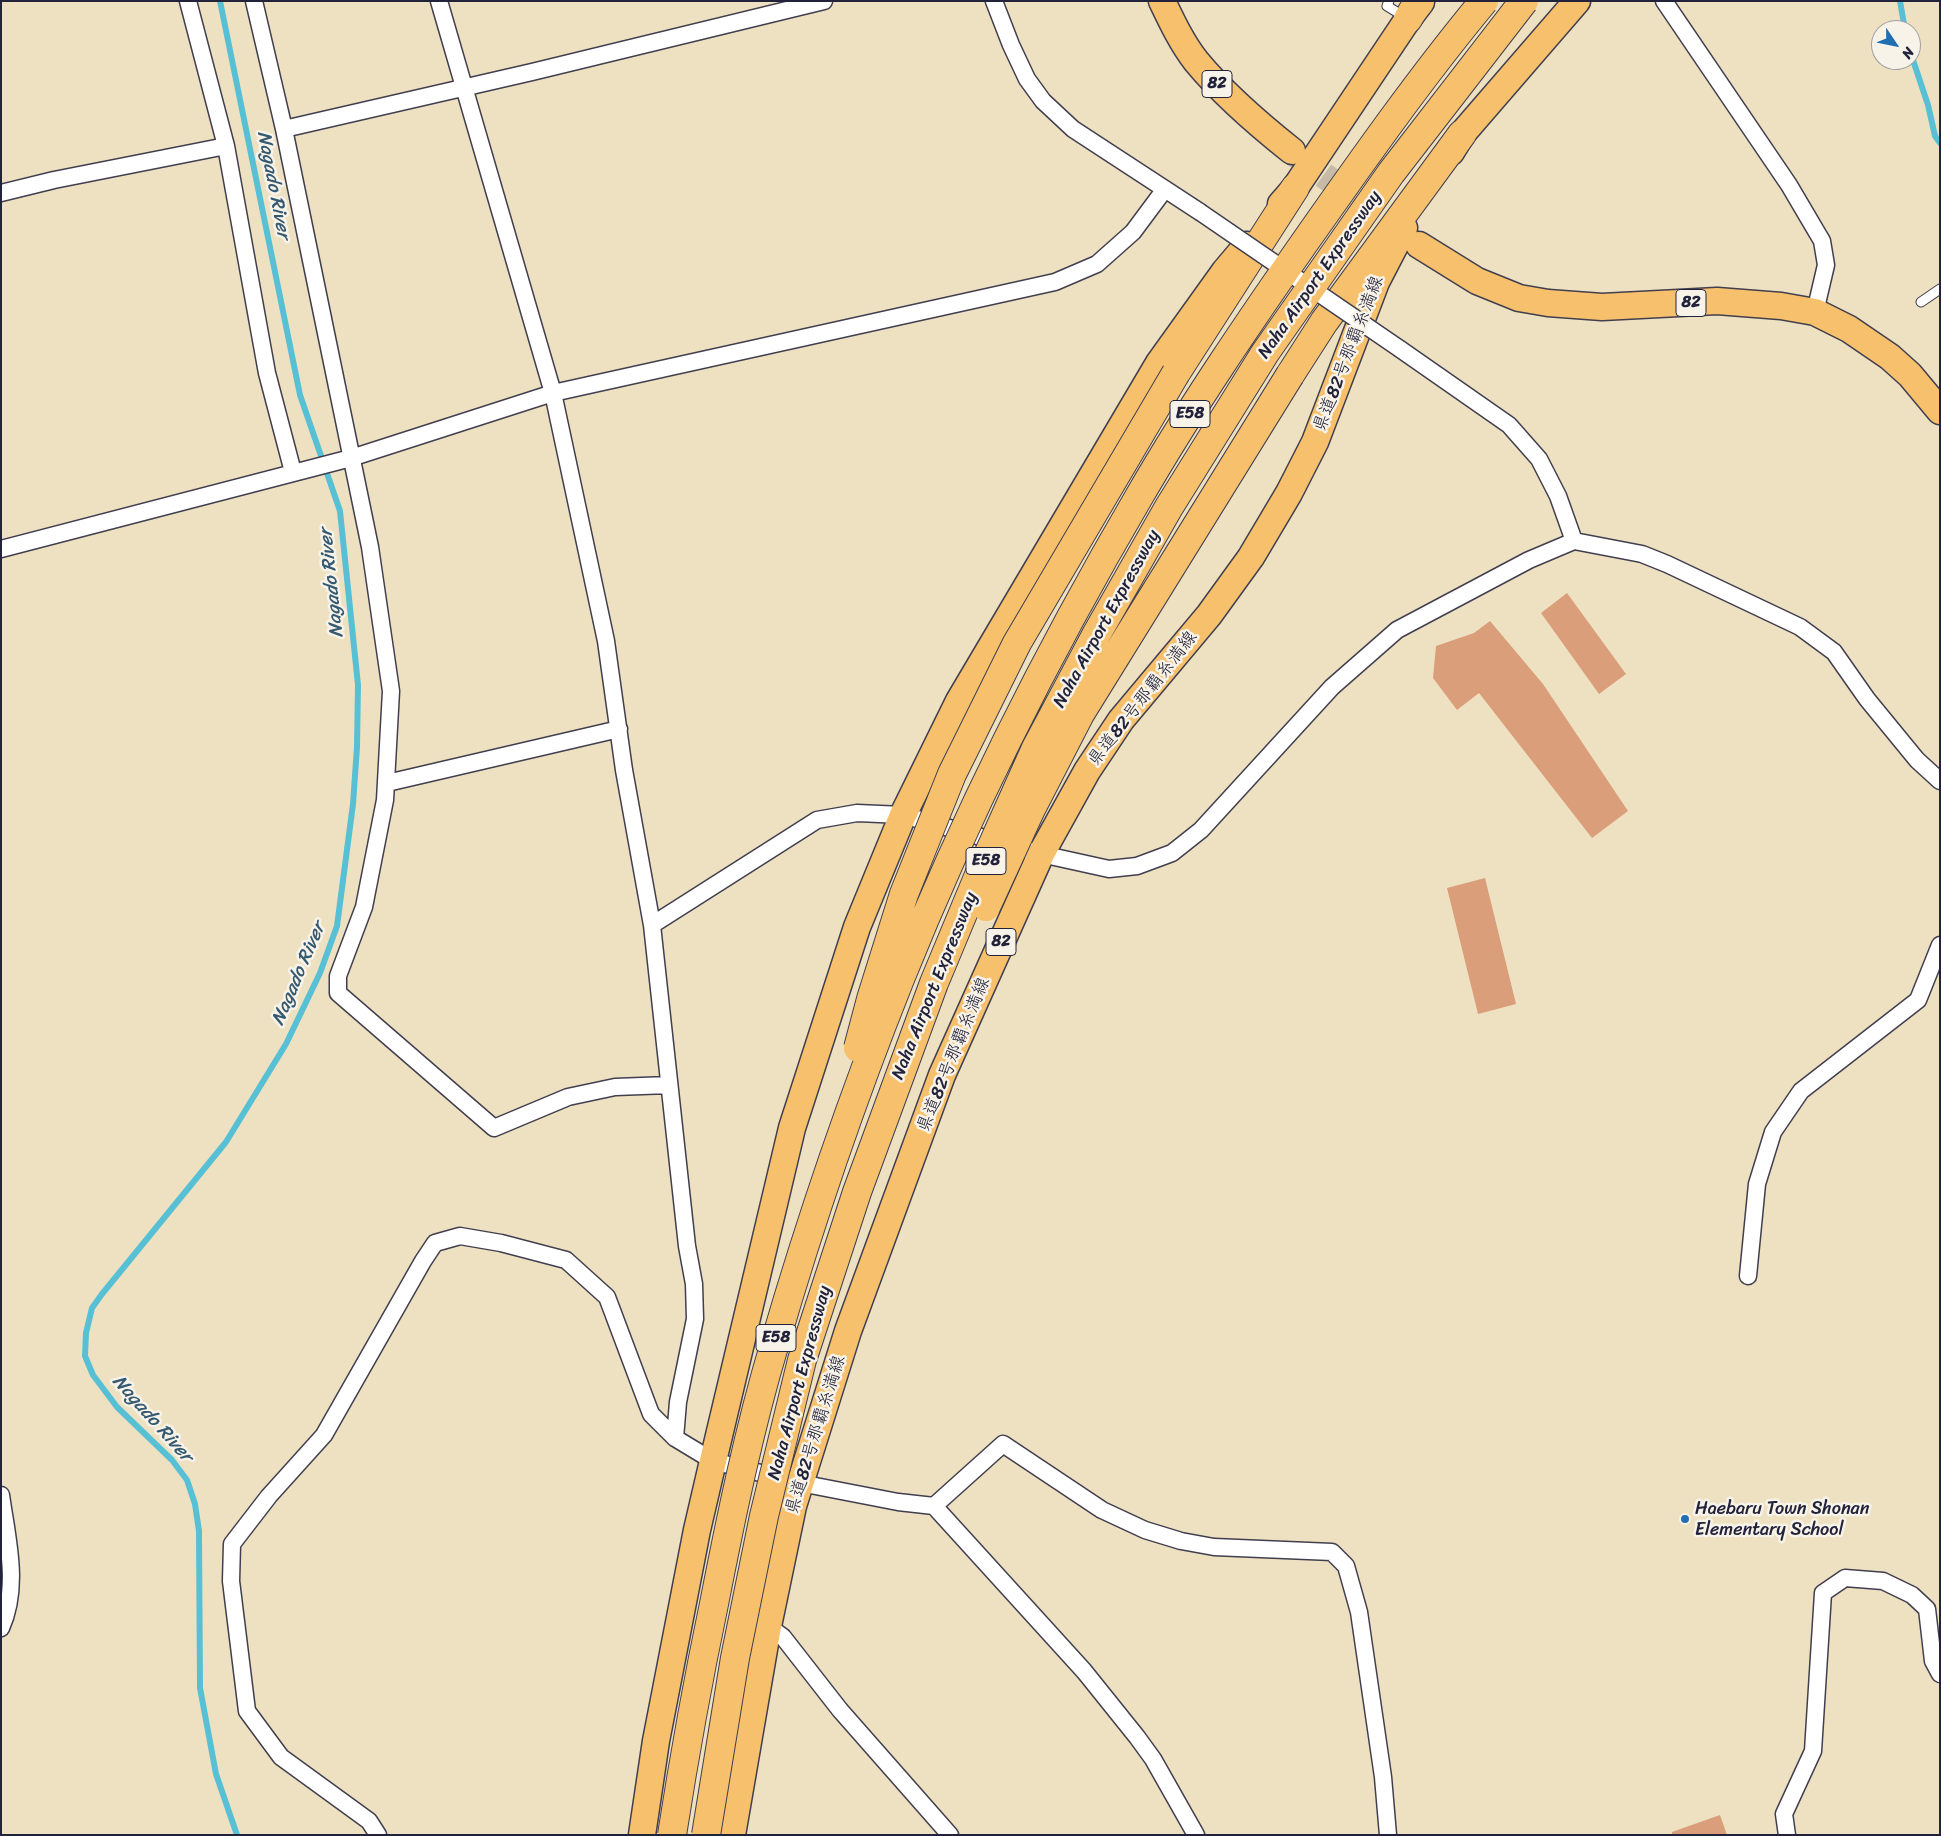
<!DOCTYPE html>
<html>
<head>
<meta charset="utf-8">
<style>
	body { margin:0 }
	#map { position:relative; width:1941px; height:1836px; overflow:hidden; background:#eee1c1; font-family:Sriracha,sans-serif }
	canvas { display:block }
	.frame { position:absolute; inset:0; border:2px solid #22223b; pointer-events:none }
	.north { position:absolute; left:1871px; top:20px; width:50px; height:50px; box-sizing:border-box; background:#f7f3e8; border:1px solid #a29fa3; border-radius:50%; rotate:124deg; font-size:14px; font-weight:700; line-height:20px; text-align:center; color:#22223b }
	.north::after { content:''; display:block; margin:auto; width:18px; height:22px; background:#1f6fb2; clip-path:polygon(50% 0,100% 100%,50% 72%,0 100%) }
</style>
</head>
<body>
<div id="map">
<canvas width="1941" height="1836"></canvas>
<div class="frame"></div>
<div class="north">N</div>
</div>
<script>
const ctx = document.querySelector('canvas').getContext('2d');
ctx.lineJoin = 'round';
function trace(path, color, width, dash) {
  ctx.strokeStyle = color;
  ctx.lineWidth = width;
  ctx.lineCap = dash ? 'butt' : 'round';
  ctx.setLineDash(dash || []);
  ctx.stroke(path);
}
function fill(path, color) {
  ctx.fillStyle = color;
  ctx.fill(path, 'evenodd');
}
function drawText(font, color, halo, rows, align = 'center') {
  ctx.font = font + ' Sriracha,"Klee One",sans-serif';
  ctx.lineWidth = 5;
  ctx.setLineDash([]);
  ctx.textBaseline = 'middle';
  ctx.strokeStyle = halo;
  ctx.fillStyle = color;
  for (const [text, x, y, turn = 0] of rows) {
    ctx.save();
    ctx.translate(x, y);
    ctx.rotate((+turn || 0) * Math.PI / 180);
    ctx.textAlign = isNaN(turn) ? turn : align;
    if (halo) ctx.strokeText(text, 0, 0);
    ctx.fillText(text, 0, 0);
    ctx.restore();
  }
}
trace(new Path2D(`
	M 220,1 L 300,395 L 340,511 L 358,685 L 357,747 L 353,804 L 337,926 L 320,973 L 286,1044 L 226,1142 L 102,1294 L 92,1308 L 86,1333 L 85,1356 L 93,1375 L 117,1407 L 172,1460 L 187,1480 L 195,1504 L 199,1531 L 200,1688 L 216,1774 L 237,1835
	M 1900,1 L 1905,30
	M 1911,54 L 1928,105 L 1935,136 L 1940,143`), '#58c0d5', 6);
fill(new Path2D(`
	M 1567,593 L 1626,674 L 1599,694 L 1541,613 Z
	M 1490,621 L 1543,684 L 1628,811 L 1592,838 L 1479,693 L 1457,710 L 1433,678 L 1436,646 L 1474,633 Z
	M 1485,878 L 1516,1004 L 1478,1014 L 1447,888 Z
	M 1720,1815 L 1727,1835 L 1672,1835 L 1672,1832 Z`), '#da9e7b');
trace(new Path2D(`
	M 1292,152 L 1412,240`), '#c5bba6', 26, [26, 13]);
const service = new Path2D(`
	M 1389,1 L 1387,6 L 1405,17
	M 1921,302 L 1940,289`);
const minor = new Path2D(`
	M 188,1 L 226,146 L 267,373 L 293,472
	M 254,1 L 284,129 L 370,547 L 391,691 L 385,800 L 364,907 L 338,976 L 338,993 L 494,1128 L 568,1097 L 615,1087 L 669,1085
	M 439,1 L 553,393 L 606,641 L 624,770 L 652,925 L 687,1246 L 694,1284 L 695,1319 L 678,1402 L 675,1438
	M 994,1 L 1011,45 L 1027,79 L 1043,101 L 1073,129 L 1200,212
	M 1664,1 L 1789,185 L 1822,241 L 1826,265 L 1815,312
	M 284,129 L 532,72 L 824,1
	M 1,193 L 54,180 L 226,146
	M 1400,349 L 1509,425 L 1539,459 L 1558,496 L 1574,541
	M 1,549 L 351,458 L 553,393 L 1055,282 L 1097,264 L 1133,232 L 1165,189
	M 387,783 L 619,729
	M 652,925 L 817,820 L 857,813 L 903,815 L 1041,854 L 1109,869 L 1137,866 L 1172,853 L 1201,830 L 1332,687 L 1397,630 L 1529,560 L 1574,541 L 1642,554 L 1667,564 L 1800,627 L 1834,652 L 1867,699 L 1917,760 L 1940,781
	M 1748,1276 L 1757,1184 L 1773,1132 L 1801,1091 L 1918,1000 L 1940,945
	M 1,1495 C 7,1538 20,1586 1,1628
	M 934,1506 L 1003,1444 L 1102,1510 L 1145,1530 L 1181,1541 L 1214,1547 L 1332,1552 L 1346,1566 L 1359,1612 L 1383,1777 L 1388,1835
	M 768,1626 L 783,1637 L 840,1710 L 950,1835
	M 378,1835 L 369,1821 L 281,1757 L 247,1711 L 231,1581 L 232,1544 L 269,1496 L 324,1435 L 423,1261 L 435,1243 L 460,1236 L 501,1243 L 566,1260 L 607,1297 L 651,1414 L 675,1438 L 713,1461 L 800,1483 L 898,1502 L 934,1506 L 1084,1671 L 1137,1737 L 1153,1759 L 1196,1835
	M 1787,1835 L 1784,1814 L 1813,1751 L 1823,1593 L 1845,1578 L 1883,1581 L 1912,1595 L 1927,1609 L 1933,1661 L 1940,1674`);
const primary = new Path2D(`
	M 1162,1 C 1172,22 1182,43 1196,61 C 1224,95 1258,124 1292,151
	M 1451,152 L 1462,134 L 1577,1
	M 1281,204 L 1295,188 L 1408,19 L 1421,2
	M 1419,245 L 1477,281 L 1519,298 L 1548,303 L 1602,307 L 1717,301 L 1781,306 L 1815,312 L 1849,329 L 1890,357 L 1910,375 L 1940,411
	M 642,1835 L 656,1741 L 697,1530 L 713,1461 L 792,1128 L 857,927 L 903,815 L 959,701 L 1159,363 L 1225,271 L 1247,245
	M 732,1835 L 768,1626 L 793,1506 L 848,1331 L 942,1075 L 1041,854 L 1087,771 L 1121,720 L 1209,615 L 1251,557 L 1289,493 L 1315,442 L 1376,282 L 1404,228`);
const trunk = new Path2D(`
	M 1408,19 L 1418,1`);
const motorway = new Path2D(`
	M 1176,373 L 1295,188
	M 1290,375 L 1324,322 L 1462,134`);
trace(service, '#413f4f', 11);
trace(minor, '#413f4f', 19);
trace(primary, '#413f4f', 29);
trace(trunk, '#413f4f', 30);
trace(motorway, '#413f4f', 30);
trace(service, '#fff', 9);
trace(minor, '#fff', 16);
trace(primary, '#f7c06c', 26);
trace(trunk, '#f7c06c', 28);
trace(motorway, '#f7c06c', 28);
const minorBridge = new Path2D(`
	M 1200,212 L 1400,349`);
const motorwayBridge = new Path2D(`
	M 986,907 L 1031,809 L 1080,714 L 1290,375
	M 858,1048 L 871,999 L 904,894 L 952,774 L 1017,643 L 1176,373
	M 672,1835 C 684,1758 698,1680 714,1604 C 731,1517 749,1430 774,1346 C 810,1222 852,1099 900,979 C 967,812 1049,650 1140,495 C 1191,407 1249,322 1307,239 C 1364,158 1421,77 1484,1
	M 706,1835 L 735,1658 L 764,1516 L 802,1360 L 857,1192 L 934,983 L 979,875 L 1036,748 L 1096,635 L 1169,507 L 1265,353 L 1391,173 L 1524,1`);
trace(minorBridge, '#413f4f', 19, []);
trace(motorwayBridge, '#413f4f', 30, []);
trace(minorBridge, '#fff', 16);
trace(motorwayBridge, '#f7c06c', 28);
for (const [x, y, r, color] of [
	[1685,1519,5,"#1f6fb2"]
]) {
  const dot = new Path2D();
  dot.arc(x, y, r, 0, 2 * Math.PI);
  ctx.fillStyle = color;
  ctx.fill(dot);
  trace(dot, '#f7f3e8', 2);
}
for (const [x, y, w] of [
	[1217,84,30],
	[1691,303,30],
	[1190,414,40],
	[986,861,40],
	[1001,942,30],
	[776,1338,40]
]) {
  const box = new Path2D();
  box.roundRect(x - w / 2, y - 13.5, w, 27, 4);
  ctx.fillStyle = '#f7f3e8';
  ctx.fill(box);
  trace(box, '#22223b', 1);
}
drawText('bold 16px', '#22223b', null, [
	["82",1217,84],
	["82",1691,303],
	["E58",1190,414],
	["E58",986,861],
	["82",1001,942],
	["E58",776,1338]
]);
drawText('18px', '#22223b', '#f7f3e8', [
	["Naha Airport Expressway",1320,275,-55],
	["県道82号那覇糸満線",1349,354,-69],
	["Naha Airport Expressway",1107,619,-61],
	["県道82号那覇糸満線",1143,699,-52],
	["Naha Airport Expressway",935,986,-68],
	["県道82号那覇糸満線",954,1055,-68],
	["Naha Airport Expressway",800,1383,-75],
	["県道82号那覇糸満線",816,1435,-73]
]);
drawText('18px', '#22223b', '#f7f3e8', [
	["Haebaru Town Shonan",1695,1509],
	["Elementary School",1695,1530]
], 'left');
drawText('italic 19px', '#355971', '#f7f3e8', [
	["Nagado River",273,185,79],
	["Nagado River",332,583,-96],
	["Nagado River",299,974,-67],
	["Nagado River",152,1419,48]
]);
</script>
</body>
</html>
